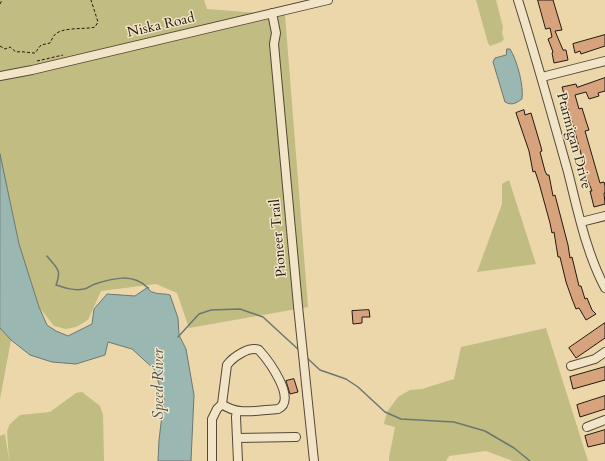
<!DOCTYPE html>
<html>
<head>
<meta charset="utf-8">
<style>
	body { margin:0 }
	canvas { display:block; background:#ebd7a9 }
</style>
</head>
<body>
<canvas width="605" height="461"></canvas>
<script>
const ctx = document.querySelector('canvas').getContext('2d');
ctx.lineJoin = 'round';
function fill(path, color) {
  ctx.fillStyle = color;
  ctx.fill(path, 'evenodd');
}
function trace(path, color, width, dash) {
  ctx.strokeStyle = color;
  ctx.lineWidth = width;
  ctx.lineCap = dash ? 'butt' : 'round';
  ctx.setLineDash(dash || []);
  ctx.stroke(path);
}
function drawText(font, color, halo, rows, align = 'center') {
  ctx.font = font + ' Cardo,serif';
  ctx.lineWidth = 3;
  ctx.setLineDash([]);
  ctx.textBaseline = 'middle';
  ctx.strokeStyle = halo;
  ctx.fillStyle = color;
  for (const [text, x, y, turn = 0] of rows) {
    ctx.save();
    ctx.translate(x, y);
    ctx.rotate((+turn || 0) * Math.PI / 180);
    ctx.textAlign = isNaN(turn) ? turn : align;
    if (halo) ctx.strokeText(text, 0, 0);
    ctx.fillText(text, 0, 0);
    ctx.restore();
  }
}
fill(new Path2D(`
	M 0,0 L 204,0 L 207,9 L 285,15 L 308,307 L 189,328 L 177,293 L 156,284 L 101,291 L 88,320 L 76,327 L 66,329 L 54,326 L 39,307 L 19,244 L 0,154 Z
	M 476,0 L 496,0 L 503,27 L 502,33 L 504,39 L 501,42 L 490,46 L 488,43 Z
	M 509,180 L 536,264 L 477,272 L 502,204 L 502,184 Z
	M 0,328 L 11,340 L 0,399 Z
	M 546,328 L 588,461 L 513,461 L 486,451 L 449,456 L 446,461 L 389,461 L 389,458 L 395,427 L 384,424 L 387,412 L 398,397 L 410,390 L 422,389 L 454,379 L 461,347 Z
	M 82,392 L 100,406 L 103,415 L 104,461 L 0,461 L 0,436 L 5,434 L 9,460 L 7,431 L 10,424 L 20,415 L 50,412 L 76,393 Z`), '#c0bc82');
const water = new Path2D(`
	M 507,49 L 510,49 C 517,60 524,86 522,99 C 516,103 512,106 505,102 L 493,62 L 495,58 L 506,55 Z
	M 0,154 L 19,244 L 39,307 L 47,325 L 56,331 L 68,336 L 92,324 L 94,309 L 107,294 L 135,296 L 148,287 L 149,290 C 155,295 163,293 170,295 L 178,318 L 179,335 L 186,349 L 194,395 L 191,461 L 158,461 L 159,440 L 164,399 L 154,369 L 132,349 L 108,342 L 105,355 L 76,364 L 52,362 L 30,355 L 11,340 L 0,328 Z`);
fill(water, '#9bb7b2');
trace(water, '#6c7772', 1);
trace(new Path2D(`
	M 47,256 C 57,269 62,269 56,285 C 65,288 74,291 84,289 C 88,289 91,285 95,284 C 114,278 133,273 148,288
	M 178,337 L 199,314 L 211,310 L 240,309 L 263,317 L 300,351
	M 307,358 L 320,370 L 346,379 L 358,387 L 385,412 L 401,419 L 454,422 L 485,431 L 514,448 L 530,461`), '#6c7772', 1.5);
const building = new Path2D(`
	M 538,0 L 553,0 L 562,30 L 555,31 L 563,50 L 566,50 L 568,60 L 554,63 L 552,53 L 553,52 L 548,39 L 552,37 L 550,28 L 546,29 Z
	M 605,35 L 605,46 L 581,54 L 580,51 L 575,53 L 573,44 Z
	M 605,78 L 605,91 L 598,93 L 599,96 L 589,99 L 586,92 L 575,95 L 579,109 L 582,108 L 586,121 L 589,130 L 585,131 L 600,183 L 604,182 L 605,186 L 605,193 L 604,193 L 605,204 L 594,207 L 590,191 L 592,191 L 582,166 L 584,165 L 580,150 L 562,87 L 576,84 L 577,87 Z
	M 524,110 L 525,115 L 531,113 L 541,147 L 542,151 L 540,152 L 545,171 L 547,175 L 549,175 L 553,196 L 555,195 L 568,245 L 570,258 L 572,257 L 579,286 L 581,286 L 585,299 L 587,298 L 592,310 L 596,314 L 586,320 L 579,308 L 576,309 L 572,299 L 566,282 L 560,257 L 558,257 L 554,232 L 552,233 L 550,223 L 539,183 L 535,171 L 533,172 L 529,151 L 516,113 Z
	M 369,310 L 370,317 L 362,317 L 362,323 L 353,324 L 352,311 Z
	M 605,323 L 605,338 L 576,358 L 569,348 Z
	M 605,367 L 605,380 L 573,389 L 570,377 Z
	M 294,379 L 298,392 L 290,394 L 286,381 Z
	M 605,396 L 605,409 L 580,417 L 577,405 Z
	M 605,430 L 605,443 L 588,447 L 585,436 Z`);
fill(building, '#d7a37c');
trace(building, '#251812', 1);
const minor = new Path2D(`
	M 518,0 C 536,57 552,115 568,172 C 578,211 586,252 605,288
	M 272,13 L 276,33 L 274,44 L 298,306 L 314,461
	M 0,76 L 32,70 L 328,0
	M 542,77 L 605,61
	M 581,222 L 605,216
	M 571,366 L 595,359 L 605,352
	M 237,411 L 236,417 L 238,461
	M 587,427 L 605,420
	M 237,438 L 296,437
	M 212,461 L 212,419 L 217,409 L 222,404 L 227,365 C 233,357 249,346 259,350 C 268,360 298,400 278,409 C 260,410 237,416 222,404`);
trace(minor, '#564838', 10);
trace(new Path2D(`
	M 0,4 L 2,0
	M 0,46 L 5,49 L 10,47 L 16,52 C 22,51 29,53 35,53 L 41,45 L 50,43 C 51,41 52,39 53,37 C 59,26 84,30 95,27 L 98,22 L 91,0
	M 37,61 L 63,55`), '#251812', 1, [3, 2]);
trace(minor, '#f2e5c7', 8);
drawText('14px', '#251812', '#f2e5c7', [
	["Niska Road",161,26,-13],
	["Ptarmigan Drive",573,141,75],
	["Pioneer Trail",279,238,-95]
]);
drawText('italic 15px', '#4e504a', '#f2e5c7', [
	["Speed River",160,384,-90]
]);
</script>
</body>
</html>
